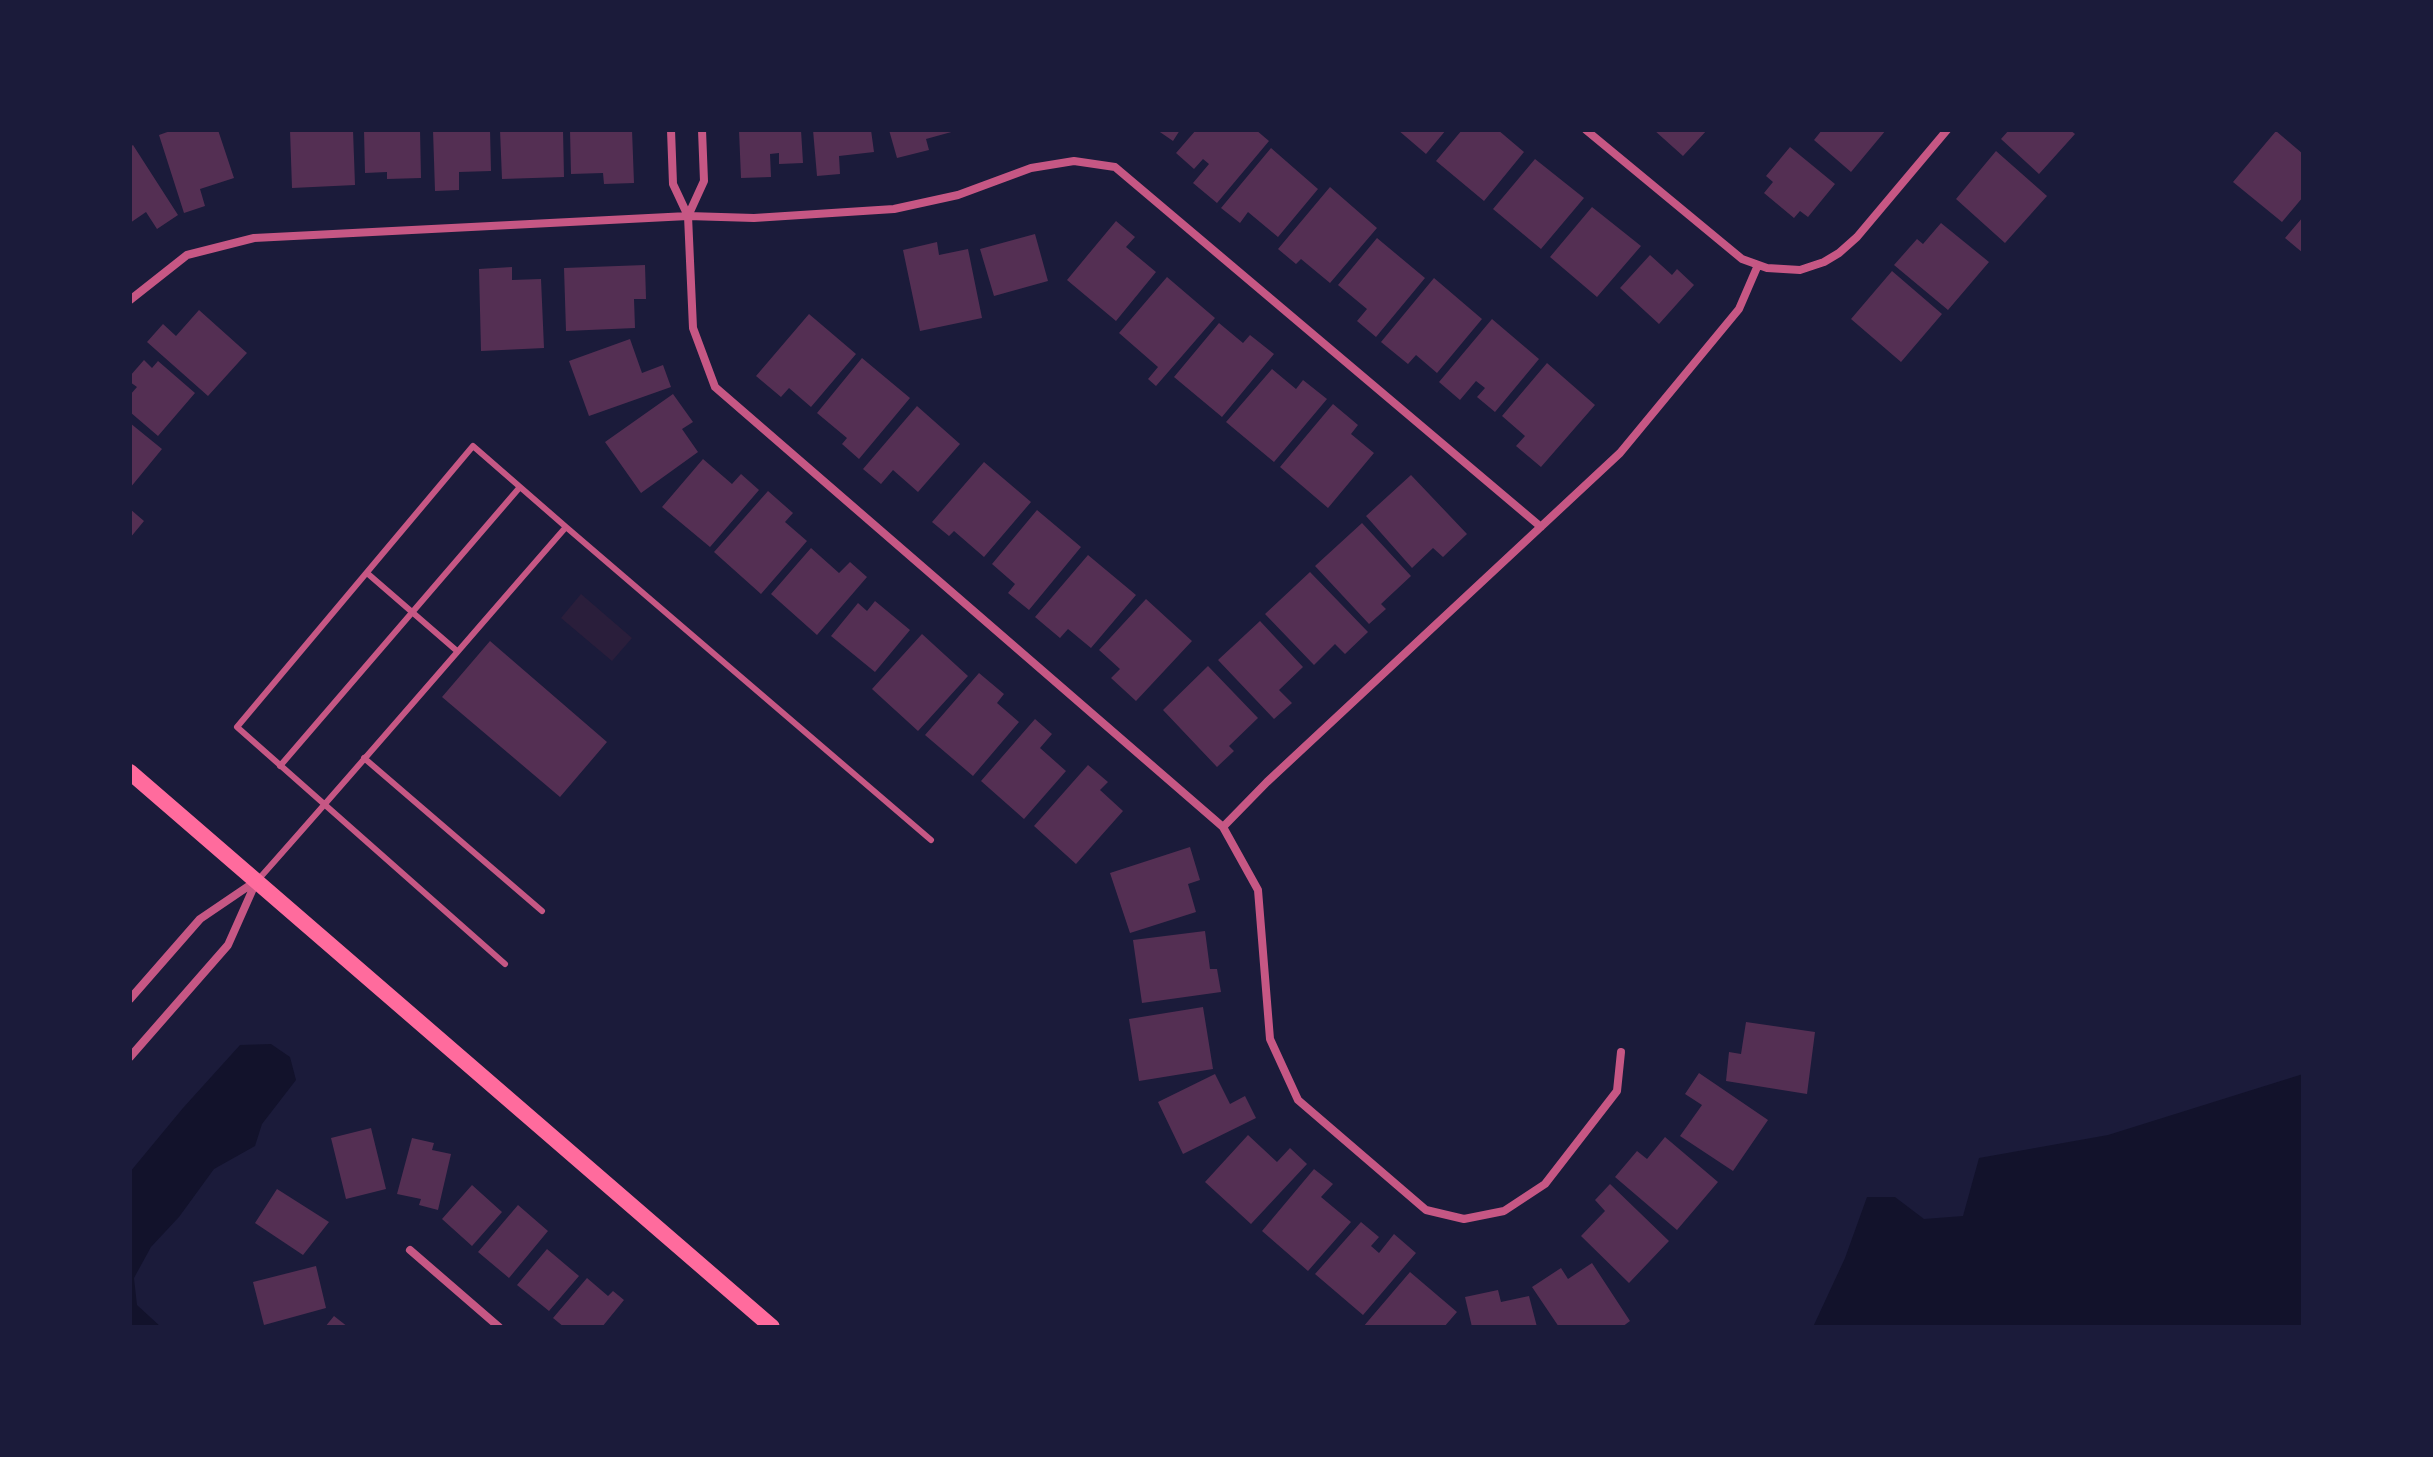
<!DOCTYPE html>
<html>
<head>
<meta charset="utf-8">
<style>
	body { margin:0 }
	#map { position:relative; width:2433px; height:1457px; overflow:hidden; background:#1b1b3a; font-family:"Fira Sans",sans-serif }
	canvas { display:block }
	.frame { position:absolute; inset:0; border:132px solid #1b1b3a; pointer-events:none }
</style>
</head>
<body>
<div id="map">
<canvas width="2433" height="1457"></canvas>
<div class="frame"></div>
</div>
<script>
const ctx = document.querySelector('canvas').getContext('2d');
ctx.lineJoin = 'round';
function fill(path, color) {
  ctx.fillStyle = color;
  ctx.fill(path, 'evenodd');
}
function trace(path, color, width, dash) {
  ctx.strokeStyle = color;
  ctx.lineWidth = width;
  ctx.lineCap = dash ? 'butt' : 'round';
  ctx.setLineDash(dash || []);
  ctx.stroke(path);
}
fill(new Path2D(`
	M 581,594 L 632,638 L 612,661 L 561,618 Z`), '#2a1e3b');
fill(new Path2D(`
	M 271,1044 L 290,1057 L 296,1080 L 262,1124 L 255,1146 L 214,1169 L 179,1217 L 151,1247 L 134,1278 L 137,1305 L 161,1327 L 130,1327 L 130,1172 L 183,1108 L 240,1045 Z
	M 2303,1074 L 2303,1327 L 1813,1327 L 1845,1258 L 1867,1197 L 1895,1197 L 1924,1219 L 1963,1216 L 1979,1158 L 2108,1135 Z`), '#12122b');
fill(new Path2D(`
	M 173,130 L 218,130 L 234,178 L 200,189 L 205,206 L 184,213 L 159,135 Z
	M 290,130 L 353,130 L 355,185 L 292,188 Z
	M 364,130 L 420,130 L 421,178 L 387,179 L 387,172 L 365,173 Z
	M 433,130 L 490,130 L 491,171 L 459,172 L 459,190 L 435,191 Z
	M 500,130 L 563,130 L 564,177 L 502,179 Z
	M 570,130 L 632,130 L 634,183 L 604,184 L 603,173 L 571,174 Z
	M 739,130 L 801,130 L 803,163 L 779,164 L 779,153 L 770,154 L 771,177 L 741,178 Z
	M 813,130 L 871,130 L 874,152 L 839,156 L 840,174 L 817,176 Z
	M 889,130 L 955,130 L 955,131 L 926,139 L 929,150 L 897,158 Z
	M 1157,130 L 1180,130 L 1173,141 Z
	M 1196,130 L 1256,130 L 1269,141 L 1217,203 L 1193,183 L 1209,164 L 1203,159 L 1194,169 L 1176,153 Z
	M 1398,130 L 1446,130 L 1426,154 Z
	M 1462,130 L 1498,130 L 1524,152 L 1484,201 L 1436,161 Z
	M 1654,130 L 1707,130 L 1683,156 Z
	M 1822,130 L 1886,130 L 1851,172 L 1814,140 Z
	M 2009,130 L 2070,130 L 2075,134 L 2039,174 L 2001,139 Z
	M 2276,131 L 2303,154 L 2303,197 L 2282,222 L 2233,182 Z
	M 133,145 L 178,215 L 157,229 L 146,212 L 130,223 L 130,147 Z
	M 1790,147 L 1835,184 L 1808,217 L 1800,211 L 1794,218 L 1764,193 L 1773,182 L 1766,176 Z
	M 1271,148 L 1318,189 L 1278,237 L 1248,212 L 1240,223 L 1221,208 Z
	M 1996,151 L 2047,196 L 2005,243 L 1956,199 Z
	M 1535,159 L 1584,198 L 1541,249 L 1493,209 Z
	M 1330,187 L 1377,228 L 1330,283 L 1301,259 L 1296,264 L 1278,249 Z
	M 1592,207 L 1641,246 L 1597,297 L 1550,257 Z
	M 2303,217 L 2303,253 L 2285,238 Z
	M 1116,221 L 1135,237 L 1126,247 L 1156,272 L 1116,321 L 1067,280 Z
	M 1941,223 L 1989,262 L 1948,310 L 1894,265 L 1917,239 L 1923,244 Z
	M 1035,234 L 1048,281 L 994,296 L 980,249 Z
	M 1377,238 L 1425,278 L 1376,337 L 1357,321 L 1367,309 L 1338,285 Z
	M 937,242 L 939,255 L 968,249 L 982,318 L 920,331 L 903,250 Z
	M 1650,255 L 1672,275 L 1677,269 L 1694,285 L 1659,324 L 1620,288 Z
	M 645,265 L 646,299 L 634,299 L 635,328 L 566,331 L 564,268 Z
	M 512,267 L 512,280 L 541,279 L 544,348 L 481,351 L 479,269 Z
	M 1892,271 L 1942,314 L 1901,362 L 1851,319 Z
	M 1167,277 L 1215,318 L 1156,386 L 1148,379 L 1158,367 L 1119,333 Z
	M 1434,278 L 1482,319 L 1437,373 L 1416,355 L 1408,364 L 1381,342 Z
	M 199,310 L 247,353 L 208,396 L 147,342 L 163,324 L 176,336 Z
	M 809,314 L 856,354 L 811,407 L 789,388 L 781,397 L 756,376 Z
	M 1492,319 L 1539,359 L 1495,412 L 1477,397 L 1485,388 L 1476,381 L 1460,400 L 1439,382 Z
	M 1219,323 L 1243,343 L 1250,335 L 1274,354 L 1222,417 L 1174,377 Z
	M 630,339 L 642,373 L 663,365 L 671,387 L 589,416 L 569,361 Z
	M 862,358 L 910,398 L 859,459 L 842,444 L 847,438 L 817,413 Z
	M 144,360 L 152,368 L 158,361 L 195,393 L 158,436 L 130,412 L 130,395 L 137,387 L 130,382 L 130,376 Z
	M 1547,363 L 1595,405 L 1541,467 L 1516,446 L 1525,436 L 1502,416 Z
	M 1272,369 L 1296,389 L 1303,380 L 1327,399 L 1274,462 L 1226,422 Z
	M 673,394 L 693,422 L 682,429 L 698,452 L 641,493 L 605,442 Z
	M 1333,404 L 1358,425 L 1351,434 L 1374,453 L 1328,508 L 1280,467 Z
	M 917,406 L 960,444 L 918,492 L 893,470 L 881,484 L 863,469 Z
	M 130,423 L 162,449 L 130,488 Z
	M 703,459 L 732,484 L 741,474 L 759,490 L 710,547 L 662,507 Z
	M 984,462 L 1031,502 L 984,557 L 954,531 L 949,536 L 932,522 Z
	M 1411,475 L 1467,534 L 1443,557 L 1433,548 L 1412,568 L 1366,516 Z
	M 768,491 L 793,513 L 785,522 L 807,541 L 761,594 L 714,552 Z
	M 130,509 L 144,521 L 130,538 Z
	M 1037,510 L 1081,547 L 1029,610 L 1008,593 L 1015,584 L 992,564 Z
	M 1362,523 L 1411,576 L 1381,604 L 1386,609 L 1369,624 L 1315,566 Z
	M 811,548 L 839,573 L 850,562 L 867,577 L 817,635 L 771,594 Z
	M 1088,555 L 1136,595 L 1091,648 L 1068,629 L 1060,638 L 1035,617 Z
	M 1310,572 L 1368,632 L 1345,654 L 1335,644 L 1314,665 L 1265,614 Z
	M 1146,599 L 1192,641 L 1136,701 L 1111,678 L 1120,669 L 1099,650 Z
	M 875,601 L 910,630 L 875,672 L 831,636 L 858,603 L 867,611 Z
	M 1260,621 L 1303,667 L 1279,690 L 1292,703 L 1274,719 L 1218,660 Z
	M 922,634 L 968,676 L 918,731 L 872,689 Z
	M 490,641 L 607,742 L 560,797 L 442,697 Z
	M 1208,666 L 1258,718 L 1229,746 L 1234,751 L 1217,767 L 1163,710 Z
	M 979,673 L 1004,694 L 997,703 L 1019,722 L 973,776 L 925,735 Z
	M 1035,719 L 1052,734 L 1040,748 L 1066,771 L 1024,819 L 981,781 Z
	M 1088,765 L 1108,782 L 1100,790 L 1123,811 L 1076,864 L 1034,826 Z
	M 1190,847 L 1200,880 L 1188,884 L 1196,912 L 1130,933 L 1110,873 Z
	M 1205,931 L 1210,969 L 1217,969 L 1221,992 L 1142,1003 L 1133,940 Z
	M 1203,1007 L 1213,1069 L 1139,1081 L 1129,1019 Z
	M 1746,1022 L 1815,1032 L 1807,1094 L 1726,1081 L 1729,1052 L 1741,1054 Z
	M 1699,1073 L 1768,1120 L 1733,1171 L 1680,1136 L 1702,1105 L 1685,1094 Z
	M 1215,1074 L 1230,1104 L 1245,1096 L 1256,1118 L 1183,1154 L 1158,1102 Z
	M 371,1128 L 386,1189 L 346,1199 L 331,1138 Z
	M 1248,1135 L 1277,1162 L 1290,1148 L 1307,1164 L 1251,1224 L 1205,1182 Z
	M 1665,1137 L 1718,1182 L 1677,1230 L 1615,1177 L 1637,1151 L 1647,1159 Z
	M 412,1138 L 434,1143 L 432,1150 L 451,1154 L 438,1210 L 419,1205 L 421,1199 L 397,1194 Z
	M 1314,1169 L 1333,1184 L 1321,1197 L 1351,1222 L 1308,1271 L 1262,1231 Z
	M 1610,1184 L 1669,1241 L 1629,1283 L 1581,1236 L 1605,1211 L 1595,1200 Z
	M 472,1185 L 502,1212 L 472,1246 L 442,1219 Z
	M 277,1189 L 329,1222 L 303,1255 L 255,1223 Z
	M 518,1205 L 548,1231 L 509,1278 L 478,1252 Z
	M 1361,1222 L 1379,1237 L 1371,1246 L 1379,1253 L 1394,1234 L 1416,1253 L 1363,1315 L 1315,1274 Z
	M 547,1249 L 579,1276 L 549,1311 L 517,1285 Z
	M 1592,1263 L 1630,1321 L 1622,1327 L 1559,1327 L 1532,1287 L 1561,1268 L 1568,1279 Z
	M 316,1266 L 326,1308 L 264,1325 L 253,1282 Z
	M 1410,1272 L 1457,1312 L 1444,1327 L 1363,1327 Z
	M 587,1278 L 608,1296 L 613,1291 L 624,1300 L 602,1327 L 564,1327 L 553,1318 Z
	M 1498,1290 L 1501,1302 L 1529,1296 L 1537,1327 L 1472,1327 L 1465,1297 Z
	M 334,1316 L 348,1327 L 325,1327 Z`), '#542f53');
trace(new Path2D(`
	M 566,527 L 931,840
	M 367,573 L 457,651
	M 364,758 L 542,911
	M 280,766 L 520,487
	M 257,881 C 361,764 463,645 566,527 L 473,446 L 237,727 L 505,964`), '#c65784', 6);
trace(new Path2D(`
	M 671,130 L 673,184 L 688,216 L 693,328 L 715,387 L 1223,827 L 1258,890 L 1270,1039 L 1298,1100 L 1426,1210 L 1464,1219 L 1504,1211 L 1545,1184 L 1617,1091 L 1621,1052
	M 1586,130 L 1742,259 L 1767,268 L 1800,270 L 1824,262 L 1839,253 L 1857,237 L 1947,130
	M 688,216 L 704,181 L 702,130
	M 130,300 L 187,255 L 254,238 L 688,216 L 754,218 L 894,209 L 958,195 L 1031,168 L 1074,161 L 1115,167 L 1541,527
	M 1223,827 L 1267,782 L 1620,453 L 1739,309 L 1758,265
	M 130,999 L 200,919 L 256,881
	M 130,1057 L 228,945 L 256,882
	M 410,1250 L 499,1327`), '#c65784', 8);
trace(new Path2D(`
	M 130,772 L 772,1327`), '#ff6b9d', 16);
</script>
</body>
</html>
